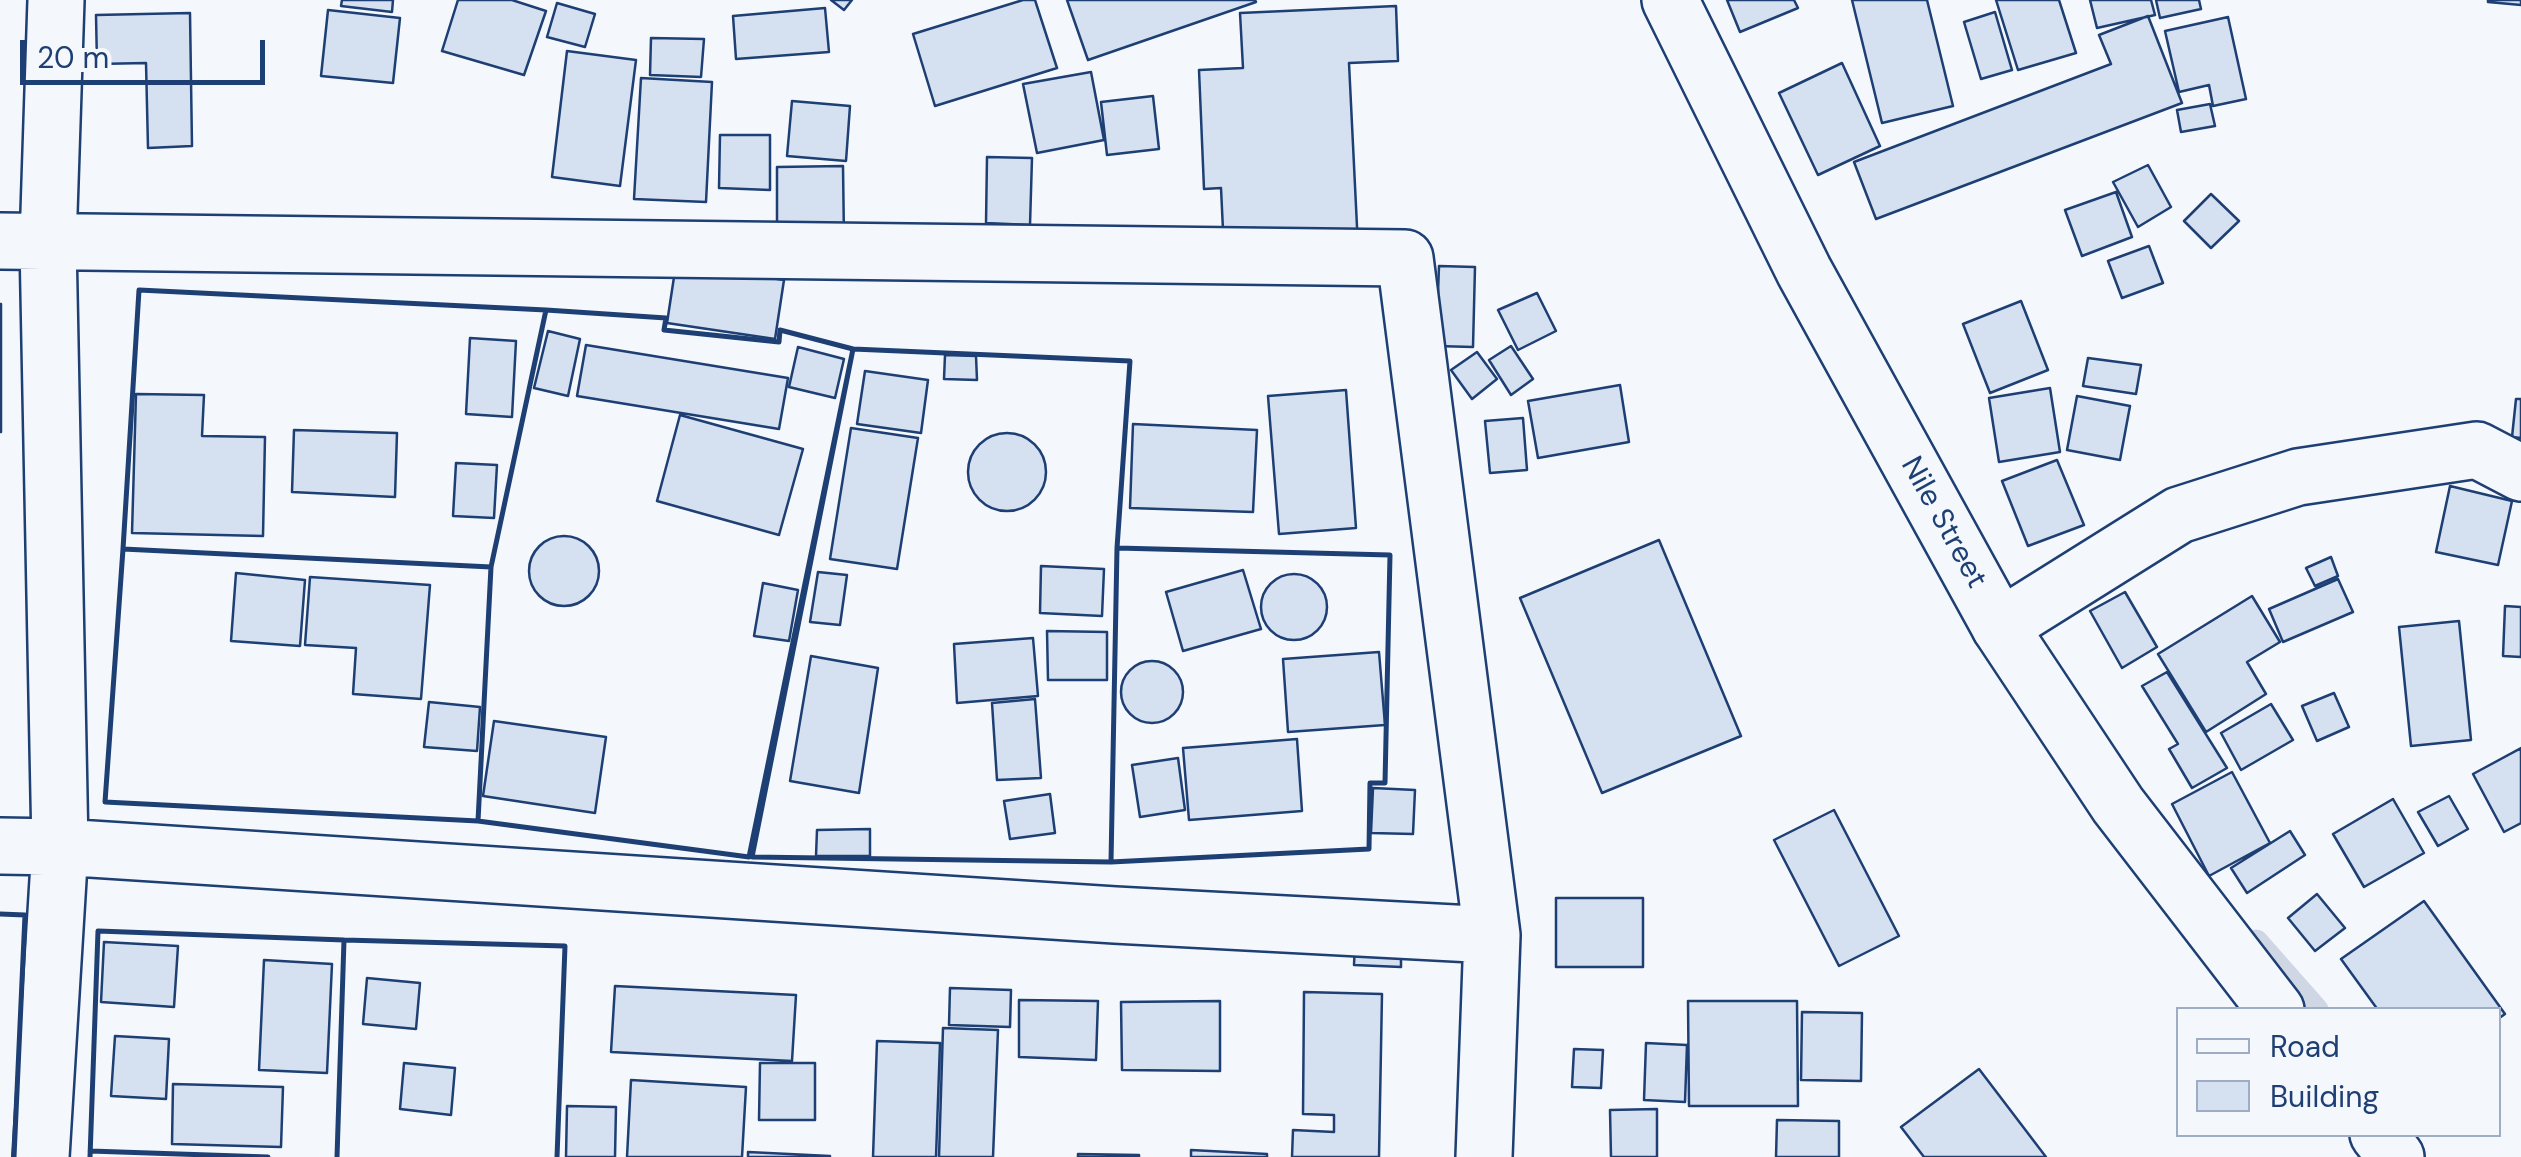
<!DOCTYPE html>
<html>
<head>
<meta charset="utf-8">
<style>
	body { margin:0 }
	#map { position:relative; width:2521px; height:1157px; overflow:hidden; background:#f4f7fb; font-family:"DM Sans",sans-serif }
	canvas { display:block }
	.legend { position:absolute; left:2176px; top:1007px; width:325px; height:130px; box-sizing:border-box; background:#f4f7fb; border:2px solid #9eadc5; margin:0; padding:12px 18px; list-style:none; font-size:30px; color:#1d3f73 }
	.legend li { display:flex; align-items:center; gap:20px; height:50px }
	.legend b { width:50px; border:2px solid #9eadc5 }
	.scale { position:absolute; left:20px; top:40px; width:245px; height:45px; box-sizing:border-box; border:5px solid #1d3f73; border-top:0; padding-left:12px; font-size:30px; line-height:35px; white-space:nowrap; color:#1d3f73; -webkit-text-stroke:8px #f4f7fb; paint-order:stroke }
</style>
</head>
<body>
<div id="map">
<canvas width="2521" height="1157"></canvas>
<ul class="legend">
<li><b style="height:12px;background:#f4f7fb"></b>Road</li>
<li><b style="height:28px;background:#d5e0f0"></b>Building</li>
</ul>
<div class="scale">20 m</div>
</div>
<script>
const ctx = document.querySelector('canvas').getContext('2d');
ctx.lineJoin = 'round';
function trace(path, color, width, dash) {
  ctx.strokeStyle = color;
  ctx.lineWidth = width;
  ctx.lineCap = dash ? 'butt' : 'round';
  ctx.setLineDash(dash || []);
  ctx.stroke(path);
}
function fill(path, color) {
  ctx.fillStyle = color;
  ctx.fill(path, 'evenodd');
}
function drawText(font, color, halo, rows, align = 'center') {
  ctx.font = font + ' "DM Sans",sans-serif';
  ctx.lineWidth = 8;
  ctx.setLineDash([]);
  ctx.textBaseline = 'middle';
  ctx.strokeStyle = halo;
  ctx.fillStyle = color;
  for (const [text, x, y, turn = 0] of rows) {
    ctx.save();
    ctx.translate(x, y);
    ctx.rotate((+turn || 0) * Math.PI / 180);
    ctx.textAlign = isNaN(turn) ? turn : align;
    if (halo) ctx.strokeText(text, 0, 0);
    ctx.fillText(text, 0, 0);
    ctx.restore();
  }
}
trace(new Path2D(`
	M 2256,942 L 2316,1010`), '#cfd7e4', 25);
const building = new Path2D(`
	M 342,0 L 393,0 L 392,12 L 341,6 Z
	M 458,0 L 512,0 L 546,11 L 524,75 L 442,51 Z
	M 831,0 L 852,0 L 844,10 Z
	M 1023,0 L 1035,0 L 1057,68 L 935,106 L 913,34 Z
	M 1067,0 L 1255,0 L 1256,2 L 1088,60 Z
	M 1727,0 L 1794,0 L 1798,8 L 1740,32 Z
	M 1852,0 L 1927,0 L 1953,106 L 1882,123 Z
	M 1996,0 L 2059,0 L 2076,53 L 2018,70 Z
	M 2090,0 L 2151,0 L 2155,15 L 2097,28 Z
	M 2156,0 L 2199,0 L 2201,9 L 2160,18 Z
	M 2488,0 L 2521,0 L 2521,5 L 2488,2 Z
	M 557,3 L 595,14 L 585,47 L 547,37 Z
	M 1396,6 L 1398,61 L 1349,63 L 1358,247 L 1255,251 L 1255,228 L 1223,230 L 1221,188 L 1204,189 L 1199,70 L 1243,68 L 1240,13 Z
	M 825,8 L 829,52 L 736,59 L 733,16 Z
	M 328,10 L 400,18 L 393,83 L 321,76 Z
	M 1995,12 L 2012,70 L 1981,79 L 1964,22 Z
	M 190,13 L 192,146 L 148,148 L 146,63 L 97,64 L 96,15 Z
	M 2148,16 L 2182,103 L 1876,219 L 1854,162 L 2111,64 L 2099,35 Z
	M 2228,17 L 2246,99 L 2213,106 L 2209,85 L 2179,92 L 2165,31 Z
	M 651,38 L 704,39 L 701,77 L 650,75 Z
	M 567,51 L 636,60 L 620,186 L 552,177 Z
	M 1842,63 L 1880,146 L 1818,175 L 1779,93 Z
	M 1091,72 L 1104,140 L 1037,153 L 1023,84 Z
	M 641,78 L 712,82 L 706,202 L 634,199 Z
	M 1153,96 L 1159,149 L 1107,155 L 1101,102 Z
	M 792,101 L 850,106 L 846,161 L 787,156 Z
	M 2210,104 L 2215,126 L 2181,132 L 2177,110 Z
	M 720,135 L 770,135 L 770,190 L 719,188 Z
	M 987,157 L 1032,158 L 1030,225 L 986,223 Z
	M 2148,165 L 2171,207 L 2138,227 L 2113,182 Z
	M 843,166 L 844,239 L 777,240 L 777,167 Z
	M 2116,192 L 2132,237 L 2082,256 L 2065,210 Z
	M 2211,194 L 2239,221 L 2211,248 L 2184,221 Z
	M 2149,246 L 2163,283 L 2122,298 L 2108,261 Z
	M 676,264 L 784,280 L 775,339 L 667,323 Z
	M 1439,266 L 1475,267 L 1473,347 L 1436,346 Z
	M 1537,293 L 1556,331 L 1518,350 L 1498,310 Z
	M 2021,301 L 2048,370 L 1990,393 L 1963,324 Z
	M 0,304 L 1,304 L 1,432 L 0,432 Z
	M 548,331 L 580,339 L 568,396 L 534,388 Z
	M 470,338 L 516,341 L 512,417 L 466,414 Z
	M 586,345 L 788,378 L 779,429 L 577,396 Z
	M 1511,346 L 1533,379 L 1511,395 L 1489,360 Z
	M 798,347 L 844,359 L 835,398 L 789,387 Z
	M 1477,352 L 1497,379 L 1472,399 L 1451,370 Z
	M 945,355 L 976,356 L 977,380 L 944,379 Z
	M 2088,358 L 2141,365 L 2136,394 L 2083,386 Z
	M 865,371 L 928,380 L 921,433 L 857,424 Z
	M 1620,385 L 1629,442 L 1538,458 L 1528,401 Z
	M 2050,388 L 2060,452 L 1999,462 L 1989,398 Z
	M 1346,390 L 1356,528 L 1279,534 L 1268,396 Z
	M 136,394 L 204,395 L 202,436 L 265,437 L 263,536 L 132,533 Z
	M 2077,396 L 2130,406 L 2120,460 L 2067,450 Z
	M 2516,399 L 2521,399 L 2521,438 L 2512,437 Z
	M 680,415 L 803,449 L 779,535 L 657,501 Z
	M 1523,418 L 1527,470 L 1490,473 L 1485,421 Z
	M 1133,424 L 1257,430 L 1253,512 L 1130,508 Z
	M 851,428 L 918,438 L 897,569 L 830,559 Z
	M 294,430 L 397,433 L 395,497 L 292,492 Z
	M968 472a39 39 0 1 1 78 0a39 39 0 1 1-78 0Z
	M 2057,460 L 2084,525 L 2028,546 L 2002,481 Z
	M 456,463 L 497,465 L 494,518 L 453,516 Z
	M 2450,486 L 2512,501 L 2498,565 L 2436,552 Z
	M529 571a35 35 0 1 1 70 0a35 35 0 1 1-70 0Z
	M 1659,540 L 1741,736 L 1602,793 L 1520,598 Z
	M 2331,557 L 2338,576 L 2315,586 L 2306,568 Z
	M 1041,566 L 1104,569 L 1102,616 L 1040,613 Z
	M 1243,570 L 1261,629 L 1183,651 L 1166,592 Z
	M 818,572 L 847,575 L 840,625 L 810,622 Z
	M 236,573 L 305,580 L 300,646 L 231,641 Z
	M1261 607a33 33 0 1 1 66 0a33 33 0 1 1-66 0Z
	M 310,577 L 430,585 L 421,699 L 353,694 L 356,648 L 305,645 Z
	M 2338,579 L 2353,612 L 2283,642 L 2269,609 Z
	M 763,583 L 798,590 L 789,641 L 754,636 Z
	M 2125,592 L 2157,647 L 2122,668 L 2090,611 Z
	M 2252,596 L 2280,642 L 2247,662 L 2266,694 L 2206,732 L 2158,654 Z
	M 2505,606 L 2521,607 L 2521,657 L 2503,656 Z
	M 2459,621 L 2471,740 L 2411,746 L 2399,627 Z
	M 1047,631 L 1107,632 L 1107,680 L 1048,680 Z
	M 1033,638 L 1038,696 L 957,703 L 954,644 Z
	M 1379,652 L 1385,725 L 1288,732 L 1283,659 Z
	M 811,656 L 878,668 L 859,793 L 790,781 Z
	M1121 692a31 31 0 1 1 62 0a31 31 0 1 1-62 0Z
	M 2167,672 L 2227,768 L 2192,788 L 2169,749 L 2178,744 L 2142,686 Z
	M 2334,693 L 2349,727 L 2317,741 L 2302,706 Z
	M 1035,699 L 1041,778 L 997,780 L 992,703 Z
	M 429,702 L 480,707 L 477,751 L 424,747 Z
	M 2271,704 L 2293,740 L 2241,770 L 2221,733 Z
	M 494,721 L 606,737 L 595,813 L 483,796 Z
	M 1297,739 L 1302,811 L 1189,820 L 1183,748 Z
	M 2521,748 L 2521,823 L 2504,832 L 2473,774 Z
	M 1178,758 L 1185,810 L 1140,817 L 1132,765 Z
	M 2232,772 L 2270,843 L 2209,876 L 2172,804 Z
	M 1373,788 L 1415,790 L 1413,834 L 1371,833 Z
	M 1050,794 L 1055,833 L 1010,839 L 1004,801 Z
	M 2449,796 L 2468,829 L 2438,846 L 2418,812 Z
	M 2393,799 L 2424,853 L 2364,887 L 2333,834 Z
	M 1834,810 L 1899,936 L 1839,966 L 1774,840 Z
	M 870,829 L 870,856 L 816,856 L 817,830 Z
	M 2290,831 L 2305,855 L 2247,893 L 2231,868 Z
	M 2317,894 L 2345,928 L 2315,951 L 2288,918 Z
	M 1556,898 L 1643,898 L 1643,967 L 1556,967 Z
	M 2424,901 L 2505,1014 L 2498,1019 L 2498,1010 L 2378,1010 L 2341,959 Z
	M 104,942 L 178,946 L 174,1007 L 101,1002 Z
	M 1355,942 L 1401,944 L 1401,967 L 1354,965 Z
	M 264,960 L 332,964 L 327,1073 L 259,1070 Z
	M 367,978 L 420,983 L 416,1029 L 363,1024 Z
	M 615,986 L 796,995 L 792,1061 L 611,1052 Z
	M 950,988 L 1011,990 L 1010,1027 L 949,1025 Z
	M 1304,992 L 1382,994 L 1379,1157 L 1292,1157 L 1293,1130 L 1334,1132 L 1334,1115 L 1303,1114 Z
	M 1019,1000 L 1098,1001 L 1096,1060 L 1019,1057 Z
	M 1220,1001 L 1220,1071 L 1122,1070 L 1121,1002 Z
	M 1688,1001 L 1797,1001 L 1798,1106 L 1689,1106 Z
	M 1802,1012 L 1862,1013 L 1861,1081 L 1801,1080 Z
	M 943,1028 L 998,1030 L 993,1157 L 939,1157 Z
	M 115,1036 L 169,1039 L 166,1099 L 111,1096 Z
	M 877,1041 L 940,1043 L 936,1157 L 873,1157 Z
	M 1646,1043 L 1687,1045 L 1685,1102 L 1644,1100 Z
	M 1574,1049 L 1603,1050 L 1601,1088 L 1572,1087 Z
	M 404,1063 L 455,1068 L 451,1115 L 400,1109 Z
	M 760,1063 L 815,1063 L 815,1120 L 759,1120 Z
	M 1979,1069 L 2046,1157 L 1924,1157 L 1901,1127 Z
	M 631,1080 L 746,1087 L 742,1157 L 627,1157 Z
	M 173,1084 L 283,1087 L 281,1147 L 172,1144 Z
	M 567,1106 L 616,1107 L 615,1157 L 566,1157 Z
	M 1657,1109 L 1657,1157 L 1611,1157 L 1610,1110 Z
	M 1777,1120 L 1839,1121 L 1839,1157 L 1776,1157 Z
	M 1191,1150 L 1267,1154 L 1267,1157 L 1191,1157 Z
	M 748,1152 L 830,1156 L 830,1157 L 748,1157 Z
	M 1078,1154 L 1139,1155 L 1139,1157 L 1078,1157 Z`);
fill(building, '#d5e0f0');
trace(building, '#1d3f73', 2.5);
const minor = new Path2D(`
	M 0,241 L 1405,258 L 1492,935 L 1484,1157
	M 2000,627 L 2179,515 L 2298,477 L 2477,450 L 2521,473
	M 0,846 L 60,847 L 1115,915 L 1492,935
	M 41,1157 L 60,847 L 48,243 L 56,0`);
const major = new Path2D(`
	M 1670,0 L 1804,271 L 2000,627 L 2118,805 L 2276,1010
	M 2378,1134 L 2396,1157`);
trace(minor, '#1d3f73', 60);
trace(major, '#1d3f73', 60);
trace(minor, '#f4f7fb', 55);
trace(major, '#f4f7fb', 55);
trace(new Path2D(`
	M 139,290 L 546,310 L 491,567 L 123,549 Z
	M 546,310 L 666,318 L 664,330 L 779,342 L 780,330 L 853,349 L 749,857 L 478,821 L 491,567 Z
	M 853,349 L 1130,361 L 1117,548 L 1111,862 L 752,857 Z
	M 1117,548 L 1390,555 L 1385,783 L 1370,783 L 1369,849 L 1111,862 Z
	M 123,549 L 491,567 L 478,821 L 105,802 Z
	M 0,914 L 25,915 L 14,1157
	M 344,942 L 344,940 L 565,946 L 557,1157
	M 90,1151 L 268,1157
	M 90,1157 L 98,931 L 344,940 L 337,1157`), '#1d3f73', 5);
drawText('30px', '#1d3f73', '#f4f7fb', [
	["Nile Street",1943,523,61]
]);
</script>
</body>
</html>
